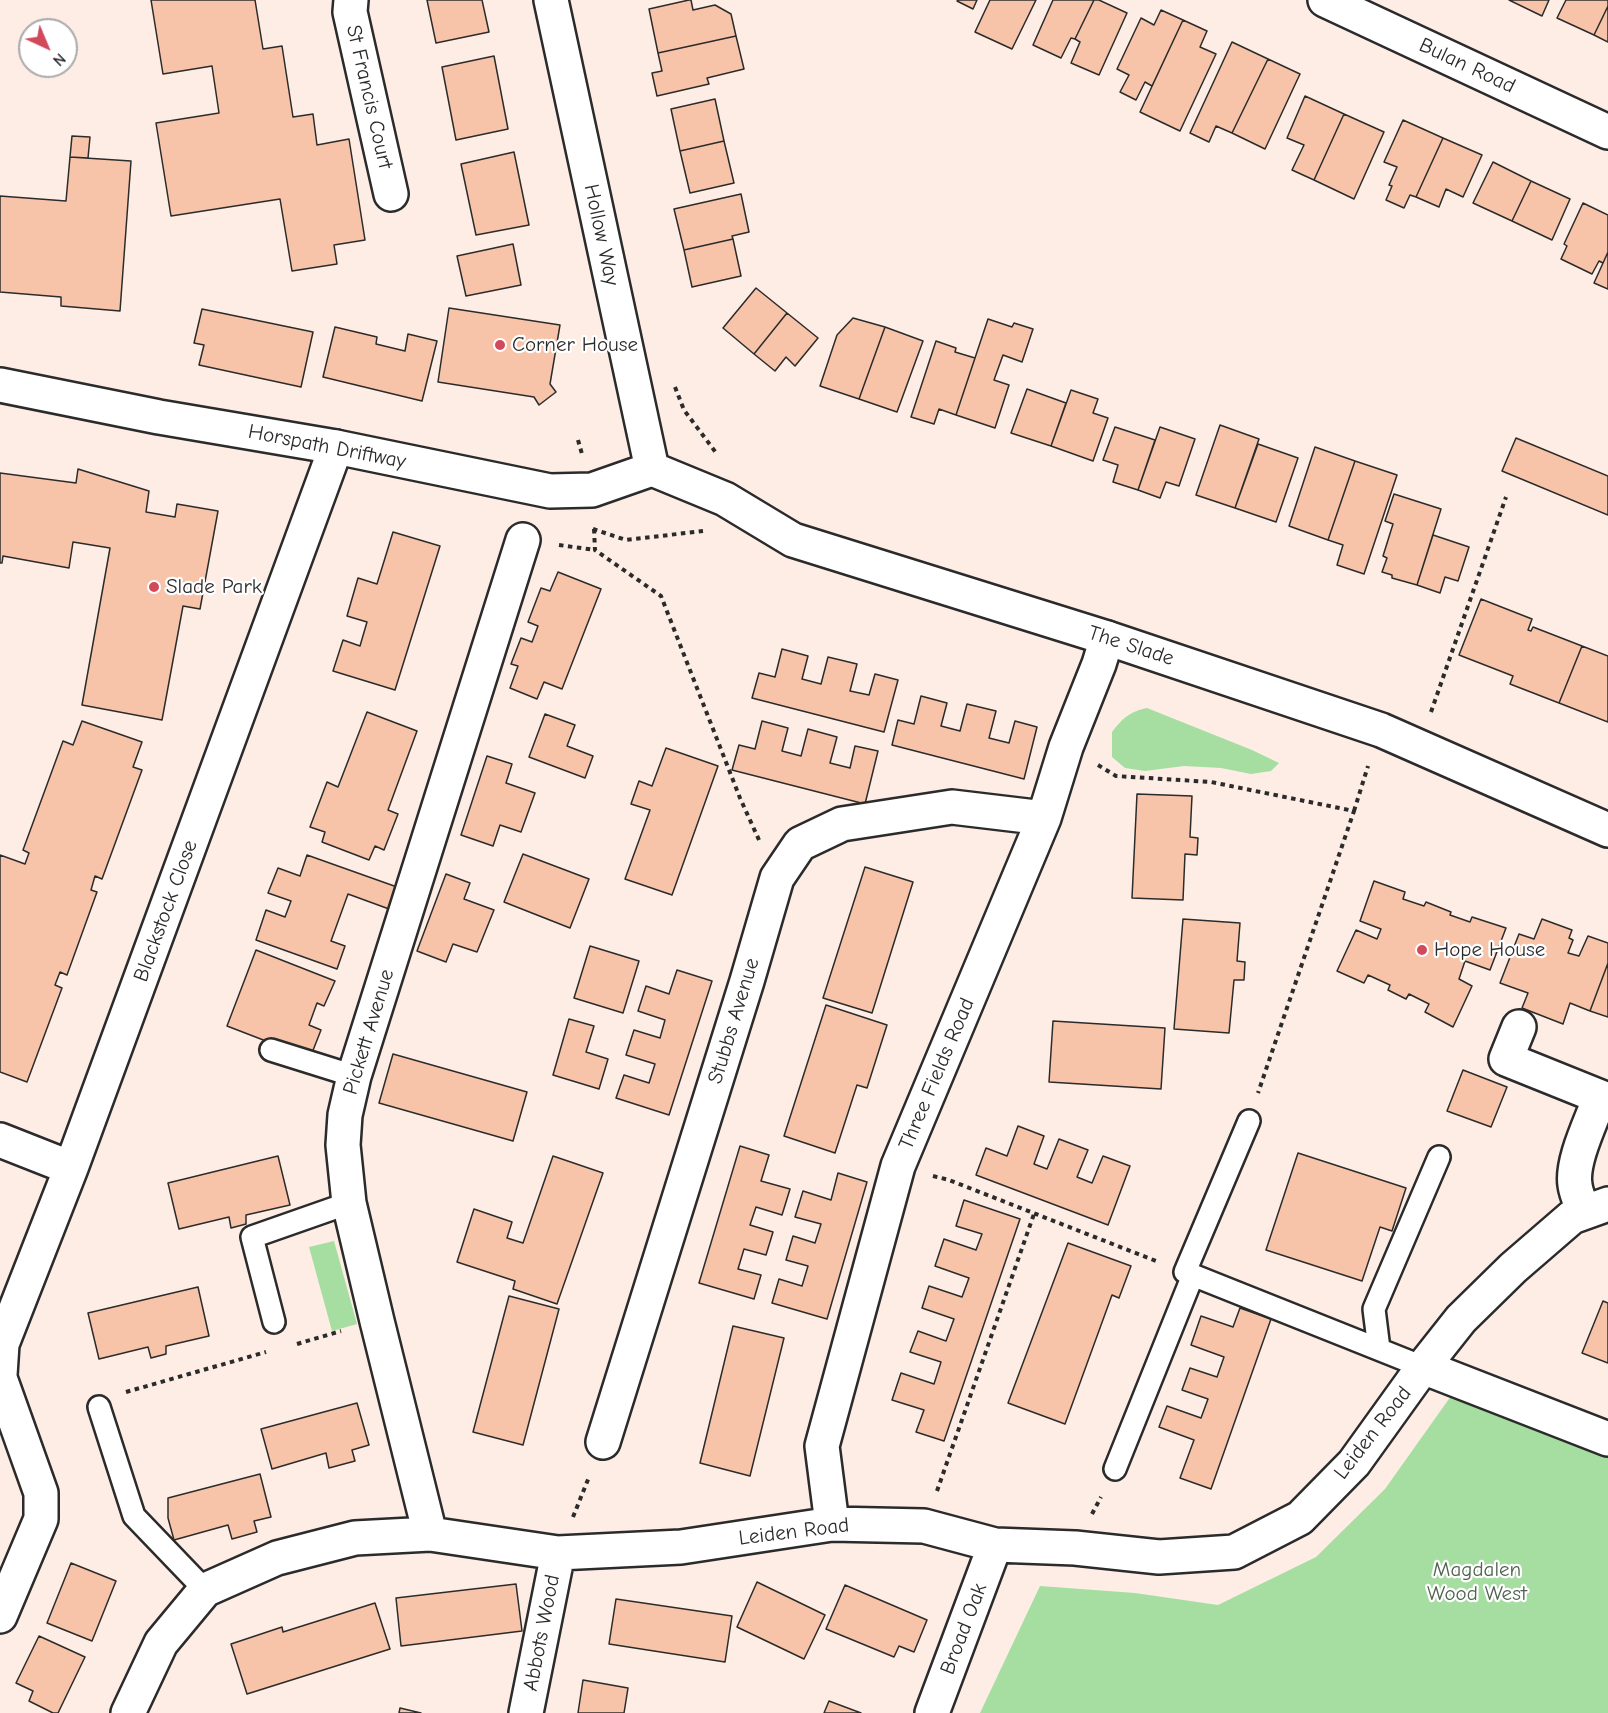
<!DOCTYPE html>
<html>
<head>
<meta charset="utf-8">
<style>
	body { margin:0 }
	#map { position:relative; width:1608px; height:1713px; overflow:hidden; background:#fdede5; font-family:"Comic Neue",sans-serif }
	canvas { display:block }
	.north { position:absolute; left:18px; top:18px; width:60px; height:60px; box-sizing:border-box; background:#fff; border:2px solid #aaa; border-radius:50%; rotate:136deg; font-size:16px; font-weight:700; line-height:24px; text-align:center; color:#2b2b2b }
	.north::after { content:''; display:block; margin:auto; width:21px; height:27px; background:#d1495b; clip-path:polygon(50% 0,100% 100%,50% 72%,0 100%) }
</style>
</head>
<body>
<div id="map">
<canvas width="1608" height="1713"></canvas>
<div class="north">N</div>
</div>
<script>
const ctx = document.querySelector('canvas').getContext('2d');
ctx.lineJoin = 'round';
function fill(path, color) {
  ctx.fillStyle = color;
  ctx.fill(path, 'evenodd');
}
function trace(path, color, width, dash) {
  ctx.strokeStyle = color;
  ctx.lineWidth = width;
  ctx.lineCap = dash ? 'butt' : 'round';
  ctx.setLineDash(dash || []);
  ctx.stroke(path);
}
function drawText(font, color, halo, rows, align = 'center') {
  ctx.font = font + ' "Comic Neue",sans-serif';
  ctx.lineWidth = 4.5;
  ctx.setLineDash([]);
  ctx.textBaseline = 'middle';
  ctx.strokeStyle = halo;
  ctx.fillStyle = color;
  for (const [text, x, y, turn = 0] of rows) {
    ctx.save();
    ctx.translate(x, y);
    ctx.rotate((+turn || 0) * Math.PI / 180);
    ctx.textAlign = isNaN(turn) ? turn : align;
    if (halo) ctx.strokeText(text, 0, 0);
    ctx.fillText(text, 0, 0);
    ctx.restore();
  }
}
fill(new Path2D(`
	M 1147,708 L 1252,750 L 1279,763 L 1271,771 L 1251,774 L 1221,768 L 1184,766 L 1145,771 L 1125,768 L 1112,757 L 1112,732 C 1123,718 1129,712 1147,708 Z
	M 334,1241 L 357,1324 L 332,1331 L 309,1247 Z
	M 1456,1389 L 1608,1449 L 1608,1713 L 980,1713 L 1040,1586 L 1135,1593 L 1218,1605 L 1316,1557 L 1385,1489 Z`), '#a6dea2');
const building = new Path2D(`
	M 151,0 L 255,0 L 263,49 L 282,46 L 293,117 L 313,114 L 317,145 L 349,139 L 365,240 L 334,245 L 337,264 L 292,271 L 280,199 L 171,216 L 156,123 L 219,113 L 212,66 L 163,74 Z
	M 427,0 L 482,0 L 489,32 L 436,43 Z
	M 689,0 L 691,0 L 693,10 L 715,5 L 731,14 L 736,36 L 658,53 L 649,9 Z
	M 958,0 L 977,0 L 973,9 L 957,1 Z
	M 990,0 L 1036,0 L 1012,49 L 975,32 Z
	M 1053,0 L 1094,0 L 1075,39 L 1071,38 L 1061,58 L 1033,45 Z
	M 1094,0 L 1099,0 L 1127,13 L 1099,75 L 1071,63 L 1080,42 L 1075,39 Z
	M 1509,0 L 1549,0 L 1542,16 Z
	M 1566,0 L 1608,0 L 1608,6 L 1594,35 L 1557,18 Z
	M 1608,6 L 1608,42 L 1594,35 Z
	M 1161,10 L 1183,20 L 1152,86 L 1145,82 L 1136,100 L 1120,92 L 1129,75 L 1117,69 L 1141,18 L 1154,25 Z
	M 1183,20 L 1207,31 L 1200,47 L 1216,54 L 1180,131 L 1140,112 Z
	M 736,36 L 744,69 L 707,78 L 709,84 L 657,96 L 652,73 L 662,71 L 658,53 Z
	M 1232,42 L 1268,59 L 1232,133 L 1216,126 L 1209,142 L 1190,133 Z
	M 494,56 L 508,129 L 456,140 L 442,67 Z
	M 1268,59 L 1300,74 L 1265,149 L 1232,133 Z
	M 1305,96 L 1344,114 L 1314,180 L 1292,170 L 1304,145 L 1287,138 Z
	M 715,99 L 724,141 L 680,151 L 671,109 Z
	M 1344,114 L 1384,132 L 1354,199 L 1314,180 Z
	M 1403,120 L 1443,138 L 1416,197 L 1410,195 L 1404,208 L 1386,200 L 1392,186 L 1389,185 L 1397,167 L 1384,162 Z
	M 72,136 L 90,137 L 88,158 L 70,157 Z
	M 1443,138 L 1482,155 L 1463,197 L 1446,189 L 1439,207 L 1416,197 Z
	M 724,141 L 734,183 L 690,193 L 680,151 Z
	M 514,152 L 529,225 L 476,235 L 461,164 Z
	M 70,157 L 131,161 L 120,311 L 61,306 L 61,297 L 0,292 L 0,196 L 66,201 Z
	M 1493,162 L 1531,181 L 1512,221 L 1473,203 Z
	M 1531,181 L 1570,199 L 1552,240 L 1512,221 Z
	M 741,194 L 749,232 L 732,236 L 733,239 L 684,250 L 674,209 Z
	M 1583,203 L 1608,215 L 1608,252 L 1603,263 L 1599,261 L 1592,274 L 1561,259 L 1567,246 L 1564,244 Z
	M 733,239 L 741,276 L 692,287 L 684,250 Z
	M 513,244 L 521,285 L 466,296 L 457,256 Z
	M 1608,252 L 1608,289 L 1594,283 Z
	M 756,288 L 787,313 L 754,354 L 723,328 Z
	M 449,308 L 560,325 L 550,384 L 556,392 L 539,405 L 534,397 L 438,382 Z
	M 202,309 L 313,332 L 301,387 L 199,365 L 204,345 L 194,343 Z
	M 787,313 L 818,338 L 795,366 L 786,357 L 775,371 L 754,354 Z
	M 853,318 L 885,327 L 859,399 L 820,386 L 837,335 Z
	M 988,319 L 1012,327 L 1014,323 L 1033,329 L 1022,362 L 1003,355 L 994,380 L 1009,385 L 995,428 L 956,415 Z
	M 335,327 L 377,337 L 376,344 L 405,351 L 408,334 L 437,341 L 422,401 L 323,377 Z
	M 885,327 L 923,341 L 897,412 L 859,399 Z
	M 936,341 L 956,348 L 955,352 L 975,358 L 956,415 L 939,409 L 934,424 L 911,417 Z
	M 1027,389 L 1066,403 L 1051,446 L 1011,433 Z
	M 1071,390 L 1098,399 L 1093,413 L 1108,418 L 1093,461 L 1051,446 Z
	M 1220,425 L 1259,439 L 1235,508 L 1196,495 Z
	M 1115,427 L 1155,440 L 1138,490 L 1113,482 L 1118,465 L 1103,460 Z
	M 1160,427 L 1195,439 L 1179,486 L 1166,482 L 1160,498 L 1138,490 Z
	M 1516,438 L 1608,476 L 1608,515 L 1502,471 Z
	M 1258,444 L 1298,458 L 1276,522 L 1235,508 Z
	M 1315,447 L 1355,461 L 1328,540 L 1289,526 Z
	M 1355,461 L 1397,475 L 1364,574 L 1337,565 L 1343,545 L 1328,540 Z
	M 78,469 L 149,491 L 146,512 L 175,517 L 177,504 L 218,511 L 200,609 L 183,606 L 162,720 L 82,705 L 110,548 L 73,542 L 69,568 L 3,556 L 2,563 L 0,563 L 0,473 L 76,483 Z
	M 1394,494 L 1441,509 L 1417,585 L 1392,578 L 1392,575 L 1382,572 L 1387,558 L 1383,556 L 1393,524 L 1385,521 Z
	M 393,532 L 440,546 L 395,690 L 333,671 L 343,640 L 360,646 L 367,622 L 347,616 L 358,578 L 377,584 Z
	M 1433,535 L 1469,547 L 1458,581 L 1445,577 L 1440,593 L 1417,585 Z
	M 558,572 L 601,589 L 562,689 L 544,682 L 537,699 L 510,688 L 518,666 L 511,664 L 521,638 L 532,642 L 538,626 L 528,622 L 541,588 L 550,591 Z
	M 1481,599 L 1532,619 L 1528,630 L 1531,631 L 1533,627 L 1582,646 L 1559,703 L 1510,684 L 1513,676 L 1459,655 Z
	M 1582,646 L 1608,656 L 1608,722 L 1559,703 Z
	M 782,649 L 808,656 L 802,679 L 821,684 L 828,657 L 857,664 L 850,691 L 869,695 L 875,674 L 898,680 L 884,732 L 752,698 L 759,673 L 775,677 Z
	M 921,696 L 947,703 L 941,726 L 960,731 L 967,704 L 996,711 L 989,738 L 1009,743 L 1015,721 L 1037,727 L 1024,779 L 892,745 L 898,720 L 914,724 Z
	M 367,712 L 417,731 L 388,810 L 398,814 L 384,850 L 375,846 L 369,860 L 322,842 L 325,832 L 310,827 L 327,782 L 338,787 Z
	M 545,714 L 575,725 L 567,746 L 593,756 L 585,778 L 529,757 Z
	M 82,721 L 142,742 L 133,767 L 142,770 L 102,879 L 95,876 L 91,890 L 97,892 L 67,975 L 60,972 L 55,985 L 62,988 L 27,1082 L 0,1072 L 0,855 L 25,864 L 29,853 L 23,850 L 63,741 L 73,745 Z
	M 762,721 L 788,728 L 782,751 L 801,756 L 808,729 L 837,737 L 830,763 L 850,768 L 855,746 L 878,751 L 865,804 L 732,770 L 739,745 L 755,749 Z
	M 666,748 L 718,766 L 672,895 L 625,879 L 650,810 L 631,804 L 639,781 L 652,786 Z
	M 487,756 L 512,764 L 506,783 L 535,793 L 521,832 L 500,825 L 493,846 L 461,835 Z
	M 1137,794 L 1192,796 L 1190,837 L 1198,838 L 1197,855 L 1185,854 L 1183,900 L 1132,898 Z
	M 523,854 L 589,879 L 570,928 L 504,902 Z
	M 307,855 L 397,887 L 389,909 L 348,894 L 331,941 L 345,946 L 337,969 L 256,940 L 266,910 L 285,917 L 291,901 L 268,893 L 278,868 L 300,876 Z
	M 865,867 L 913,882 L 872,1013 L 823,998 Z
	M 446,874 L 470,883 L 464,899 L 494,910 L 477,952 L 453,944 L 446,962 L 417,951 Z
	M 1374,881 L 1405,892 L 1403,899 L 1424,906 L 1426,902 L 1451,912 L 1450,915 L 1470,922 L 1472,917 L 1506,928 L 1490,970 L 1465,961 L 1459,979 L 1472,986 L 1453,1027 L 1425,1012 L 1429,1004 L 1409,994 L 1406,999 L 1388,990 L 1390,985 L 1368,975 L 1364,983 L 1337,971 L 1356,930 L 1377,939 L 1381,929 L 1360,921 Z
	M 1183,919 L 1240,923 L 1237,961 L 1245,962 L 1244,980 L 1234,980 L 1229,1033 L 1174,1029 Z
	M 1542,919 L 1572,930 L 1569,938 L 1573,940 L 1568,953 L 1579,956 L 1588,936 L 1608,943 L 1608,963 L 1590,1011 L 1570,1003 L 1563,1024 L 1522,1008 L 1528,993 L 1500,983 L 1519,934 L 1534,939 Z
	M 590,946 L 639,961 L 623,1013 L 574,998 Z
	M 256,950 L 335,981 L 324,1006 L 317,1003 L 309,1025 L 321,1030 L 310,1058 L 227,1026 Z
	M 1608,963 L 1608,1017 L 1590,1011 Z
	M 677,970 L 712,981 L 669,1115 L 616,1098 L 624,1075 L 649,1083 L 655,1064 L 626,1055 L 634,1030 L 660,1038 L 665,1020 L 638,1011 L 646,986 L 669,994 Z
	M 826,1005 L 887,1025 L 867,1088 L 857,1085 L 835,1153 L 784,1136 Z
	M 569,1019 L 594,1026 L 586,1052 L 608,1059 L 599,1089 L 553,1075 Z
	M 1053,1021 L 1165,1028 L 1161,1089 L 1049,1082 Z
	M 393,1054 L 527,1092 L 513,1141 L 379,1103 Z
	M 1463,1070 L 1507,1087 L 1491,1127 L 1447,1111 Z
	M 1018,1126 L 1044,1136 L 1034,1164 L 1047,1169 L 1059,1139 L 1088,1150 L 1077,1177 L 1092,1183 L 1103,1156 L 1130,1166 L 1108,1225 L 976,1175 L 986,1148 L 1007,1156 Z
	M 740,1146 L 769,1155 L 761,1181 L 790,1189 L 782,1215 L 756,1207 L 750,1225 L 773,1232 L 766,1255 L 744,1249 L 738,1269 L 761,1275 L 754,1299 L 699,1283 Z
	M 1298,1153 L 1406,1188 L 1392,1231 L 1380,1227 L 1362,1281 L 1266,1250 Z
	M 278,1156 L 290,1205 L 246,1215 L 246,1224 L 231,1228 L 229,1217 L 179,1229 L 168,1183 Z
	M 553,1156 L 603,1173 L 557,1304 L 513,1289 L 515,1281 L 457,1262 L 474,1209 L 512,1222 L 507,1238 L 523,1243 Z
	M 838,1173 L 867,1182 L 827,1319 L 772,1303 L 779,1279 L 802,1286 L 808,1266 L 786,1260 L 793,1236 L 815,1243 L 821,1224 L 795,1217 L 803,1191 L 831,1200 Z
	M 964,1200 L 1020,1219 L 944,1441 L 916,1432 L 924,1410 L 892,1400 L 901,1373 L 934,1384 L 941,1362 L 910,1352 L 918,1331 L 946,1341 L 954,1319 L 922,1308 L 929,1286 L 962,1297 L 969,1278 L 935,1266 L 944,1239 L 976,1250 L 982,1234 L 956,1226 Z
	M 1068,1243 L 1131,1266 L 1119,1298 L 1112,1295 L 1065,1424 L 1008,1403 Z
	M 198,1287 L 209,1336 L 166,1346 L 166,1354 L 151,1358 L 148,1347 L 99,1359 L 88,1313 Z
	M 509,1296 L 559,1309 L 523,1445 L 473,1432 Z
	M 1603,1301 L 1608,1303 L 1608,1363 L 1582,1353 Z
	M 1240,1308 L 1271,1319 L 1211,1489 L 1180,1478 L 1194,1440 L 1159,1427 L 1167,1406 L 1201,1418 L 1208,1399 L 1182,1390 L 1190,1368 L 1217,1377 L 1224,1357 L 1191,1345 L 1201,1316 L 1233,1327 Z
	M 733,1326 L 784,1338 L 750,1476 L 700,1463 Z
	M 357,1403 L 369,1445 L 352,1450 L 355,1461 L 329,1468 L 326,1453 L 272,1469 L 261,1429 Z
	M 260,1474 L 271,1517 L 254,1521 L 257,1532 L 232,1539 L 228,1525 L 174,1540 L 168,1518 L 168,1498 Z
	M 71,1563 L 116,1581 L 92,1641 L 47,1623 Z
	M 757,1582 L 825,1615 L 804,1659 L 737,1627 Z
	M 516,1584 L 522,1631 L 401,1646 L 396,1598 Z
	M 845,1585 L 927,1620 L 914,1652 L 899,1646 L 894,1657 L 826,1629 Z
	M 616,1599 L 732,1616 L 725,1662 L 609,1644 Z
	M 375,1603 L 390,1649 L 247,1694 L 231,1644 L 282,1627 L 283,1632 Z
	M 39,1636 L 85,1657 L 58,1713 L 53,1713 L 29,1701 L 33,1691 L 16,1683 Z
	M 583,1680 L 628,1688 L 624,1713 L 578,1713 Z
	M 829,1701 L 861,1713 L 824,1713 Z
	M 400,1708 L 421,1713 L 399,1713 Z`);
fill(building, '#f8c4a9');
trace(building, '#2b2b2b', 1.5);
const lane = new Path2D(`
	M 271,1050 L 354,1076
	M 1249,1121 L 1185,1272 L 1423,1367
	M 274,1322 L 252,1237 L 349,1203
	M 1379,1349 L 1374,1309 L 1439,1157
	M 99,1407 L 134,1516 L 205,1590
	M 1115,1469 L 1193,1275`);
const street = new Path2D(`
	M 351,0 L 350,12 L 391,194
	M 1325,0 L 1608,132
	M 1519,1027 L 1506,1059 L 1608,1100
	M 0,1140 L 71,1168
	M 1584,1212 C 1581,1204 1576,1194 1575,1185 C 1571,1161 1592,1120 1600,1097
	M 1423,1367 L 1608,1439
	M 0,1375 L 2,1344 L 71,1168 L 336,447
	M 0,1378 L 41,1493 L 41,1519 L 0,1616
	M 603,1442 L 747,981 L 777,878 L 800,844 L 842,824 L 952,807 L 1044,818
	M 832,1524 L 822,1446 L 898,1166 L 1044,818 L 1066,747 L 1099,664 L 1107,638
	M 430,1534 L 377,1321 L 349,1203 L 343,1145 L 345,1115 L 354,1076 L 523,540
	M 128,1713 L 161,1643 L 205,1590 L 277,1558 L 355,1538 L 430,1534 L 558,1553 L 681,1547 L 832,1524 L 924,1526 L 995,1545 L 1075,1548 L 1159,1557 L 1234,1552 L 1300,1518 L 1354,1463 L 1423,1367 L 1461,1319 L 1513,1268 L 1572,1217 L 1608,1204
	M 526,1713 L 558,1553
	M 932,1713 L 995,1545`);
const secondary = new Path2D(`
	M 551,0 L 652,469
	M 0,385 L 159,417 L 336,447 L 550,491 L 592,490 L 652,469
	M 652,469 L 725,499 L 793,540 L 1107,638 L 1381,730 L 1608,830`);
trace(lane, '#2b2b2b', 26);
trace(street, '#2b2b2b', 38);
trace(secondary, '#2b2b2b', 38);
trace(new Path2D(`
	M 675,387 L 684,410 L 717,454
	M 578,440 L 582,454
	M 593,529 L 626,540 L 703,531
	M 594,529 L 595,550 L 661,596 L 740,798 L 759,840
	M 559,545 L 595,550
	M 1431,712 L 1506,497
	M 1098,765 L 1116,776 L 1211,782 L 1354,811 L 1258,1093
	M 1354,811 L 1368,766
	M 933,1176 L 949,1180 L 1156,1261
	M 297,1344 L 341,1331
	M 126,1392 L 266,1352
	M 937,1491 L 1034,1214
	M 1092,1514 L 1101,1497
	M 573,1517 L 589,1477`), '#2b2b2b', 4, [4.5, 4.5]);
trace(lane, '#fff', 21);
trace(street, '#fff', 33);
trace(secondary, '#fff', 33);
for (const [x, y, r, color] of [
	[500,345,6,"#d1495b"],
	[154,587,6,"#d1495b"],
	[1422,950,6,"#d1495b"]
]) {
  const dot = new Path2D();
  dot.arc(x, y, r, 0, 2 * Math.PI);
  ctx.fillStyle = color;
  ctx.fill(dot);
  trace(dot, '#fff', 2);
}
drawText('21px', '#2b2b2b', '#fff', [
	["Bulan Road",1467,66,25],
	["St Francis Court",369,97,77],
	["Hollow Way",601,235,78],
	["Horspath Driftway",327,447,11],
	["The Slade",1131,646,18],
	["Blackstock Close",166,911,-70],
	["Stubbs Avenue",734,1021,-73],
	["Pickett Avenue",369,1032,-73],
	["Three Fields Road",937,1074,-67],
	["Leiden Road",1373,1433,-52],
	["Leiden Road",794,1532,-7],
	["Broad Oak",964,1629,-69],
	["Abbots Wood",542,1633,-79]
]);
drawText('21px', '#2b2b2b', '#fff', [
	["Corner House",512,345],
	["Slade Park",166,587],
	["Hope House",1434,950]
], 'left');
drawText('21px', '#50614f', '#fff', [
	["Magdalen",1477,1570],
	["Wood West",1477,1594]
]);
</script>
</body>
</html>
